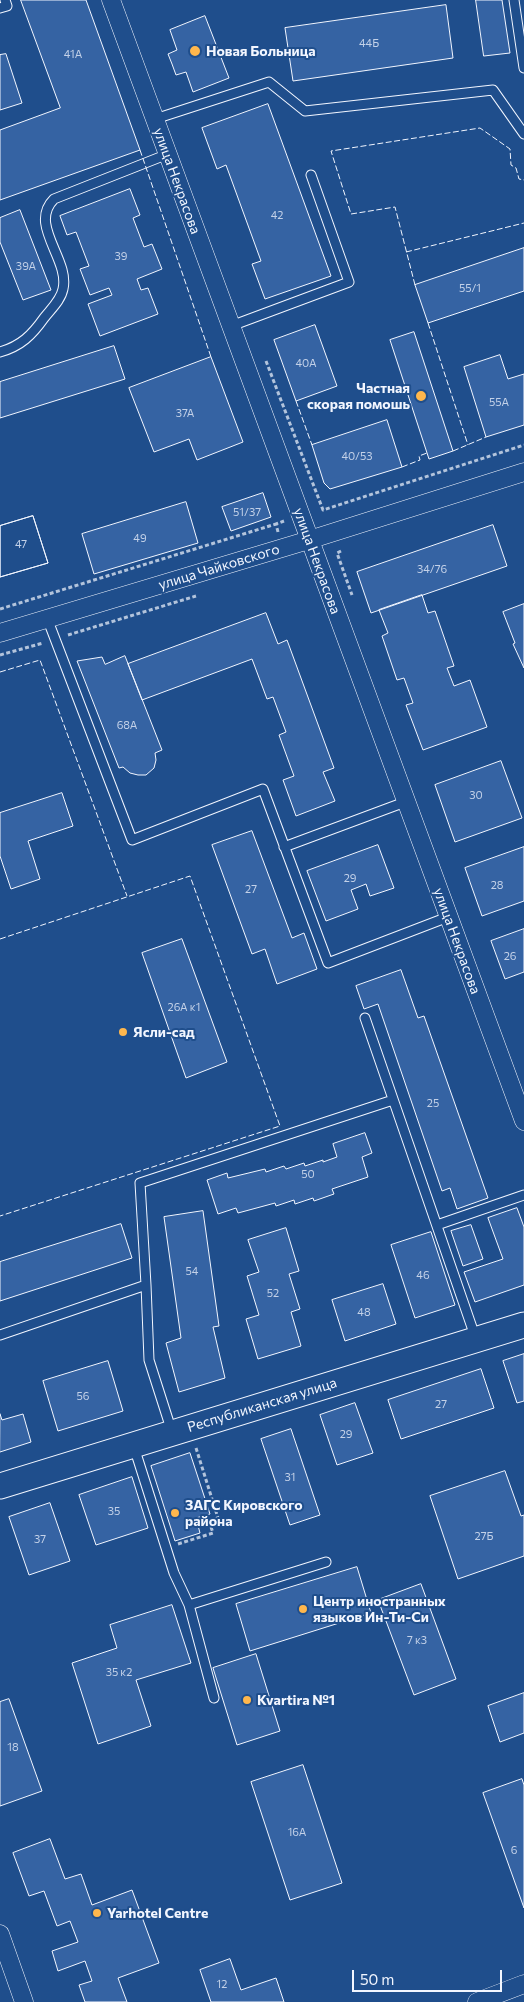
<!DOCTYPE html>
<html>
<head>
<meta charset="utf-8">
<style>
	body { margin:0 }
	#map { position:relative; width:524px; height:2002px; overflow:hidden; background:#1f4e8c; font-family:Commissioner,sans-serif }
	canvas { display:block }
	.scale { position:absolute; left:352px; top:1970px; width:150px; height:22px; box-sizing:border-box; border:2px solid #f2f6ff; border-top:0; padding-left:6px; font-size:15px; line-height:18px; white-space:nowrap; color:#f2f6ff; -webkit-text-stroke:4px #1f4e8c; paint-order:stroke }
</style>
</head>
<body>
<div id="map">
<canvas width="524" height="2002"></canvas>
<div class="scale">50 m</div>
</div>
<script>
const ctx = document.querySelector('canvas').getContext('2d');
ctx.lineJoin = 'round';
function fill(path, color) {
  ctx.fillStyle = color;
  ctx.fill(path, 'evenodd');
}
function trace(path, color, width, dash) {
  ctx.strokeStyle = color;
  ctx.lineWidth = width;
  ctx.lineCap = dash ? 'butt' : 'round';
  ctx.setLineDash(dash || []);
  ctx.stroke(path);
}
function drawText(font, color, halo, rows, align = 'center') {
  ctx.font = font + ' Commissioner,sans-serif';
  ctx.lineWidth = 4;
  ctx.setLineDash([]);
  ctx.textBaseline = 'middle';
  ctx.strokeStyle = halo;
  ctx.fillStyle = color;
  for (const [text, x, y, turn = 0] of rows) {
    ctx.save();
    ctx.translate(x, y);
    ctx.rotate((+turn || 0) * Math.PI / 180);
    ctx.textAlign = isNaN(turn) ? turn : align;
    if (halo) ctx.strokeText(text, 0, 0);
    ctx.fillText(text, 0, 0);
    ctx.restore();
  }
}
const building = new Path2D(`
	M 21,0 L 86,0 L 140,150 L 0,200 L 0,130 L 60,108 Z
	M 476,0 L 502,0 L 510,53 L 484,56 Z
	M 446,5 L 453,58 L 293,81 L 285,28 Z
	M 205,16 L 229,78 L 193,92 L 186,72 L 176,75 L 172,64 L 168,54 L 177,50 L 170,30 Z
	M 6,54 L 22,103 L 0,110 L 0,55 Z
	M 268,104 L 331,276 L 265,299 L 252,264 L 261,261 L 226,165 L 217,169 L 202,128 Z
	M 130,189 L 140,215 L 133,218 L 144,247 L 152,244 L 162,269 L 137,279 L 141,290 L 148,288 L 158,314 L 100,336 L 88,304 L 112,295 L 109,288 L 90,295 L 80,269 L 89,266 L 76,232 L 67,235 L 60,216 Z
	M 20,210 L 51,290 L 23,300 L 0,242 L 0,218 Z
	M 524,248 L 524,291 L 428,323 L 415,285 Z
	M 315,325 L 337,386 L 296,401 L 274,340 Z
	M 414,332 L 453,451 L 429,459 L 390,340 Z
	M 114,346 L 125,379 L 0,418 L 0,382 Z
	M 500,355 L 508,379 L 524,374 L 524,425 L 486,437 L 464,367 Z
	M 211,357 L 243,442 L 197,460 L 189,439 L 154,452 L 129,388 Z
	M 387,420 L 402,467 L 330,489 L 324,483 L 312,445 Z
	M 263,493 L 271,517 L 231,531 L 222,507 Z
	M 186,502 L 198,543 L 94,574 L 82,534 Z
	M 33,516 L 48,563 L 0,577 L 0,526 Z
	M 33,516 L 48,563 L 0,577 L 0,526 Z
	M 493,525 L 507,566 L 371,613 L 357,572 Z
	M 422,595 L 428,613 L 435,611 L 454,666 L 447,668 L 454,686 L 470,680 L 487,727 L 423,750 L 406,705 L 413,703 L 404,678 L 397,680 L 382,636 L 388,633 L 379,610 Z
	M 524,604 L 524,668 L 513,644 L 515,643 L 503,612 Z
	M 266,613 L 278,644 L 287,640 L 334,768 L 323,772 L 335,801 L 296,816 L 283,780 L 294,776 L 279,735 L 286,732 L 273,697 L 267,699 L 252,659 L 142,700 L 128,664 Z
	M 125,656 L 162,750 L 155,753 L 156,760 L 154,768 L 146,775 L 138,775 L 130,773 L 123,767 L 119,768 L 77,661 L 102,657 L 105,664 Z
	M 501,761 L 522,818 L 455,842 L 435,785 Z
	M 62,793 L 73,826 L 28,841 L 40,879 L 11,889 L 0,856 L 0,813 Z
	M 252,831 L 292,938 L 304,933 L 317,969 L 277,984 L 265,949 L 252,954 L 212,845 Z
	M 378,845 L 394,888 L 370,896 L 366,884 L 351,890 L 358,909 L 326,921 L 307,871 Z
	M 524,847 L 524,901 L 482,916 L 465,868 Z
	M 524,929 L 524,972 L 505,979 L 491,941 Z
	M 182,939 L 227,1062 L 186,1078 L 142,953 Z
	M 401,970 L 418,1018 L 424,1016 L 488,1198 L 457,1209 L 450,1188 L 442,1191 L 378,1004 L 364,1009 L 356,986 Z
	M 365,1133 L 372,1153 L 362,1157 L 368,1177 L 332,1189 L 334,1194 L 314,1201 L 313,1198 L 295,1204 L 294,1200 L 276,1206 L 275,1203 L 238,1213 L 236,1208 L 218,1214 L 207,1180 L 227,1173 L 228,1178 L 265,1169 L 266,1172 L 284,1166 L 286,1169 L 304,1163 L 305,1166 L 323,1160 L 323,1162 L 337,1157 L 333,1144 Z
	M 517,1208 L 524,1227 L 524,1285 L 475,1302 L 464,1272 L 503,1259 L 488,1218 Z
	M 203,1211 L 219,1326 L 213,1327 L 225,1378 L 179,1392 L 166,1343 L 181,1338 L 164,1217 Z
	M 121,1224 L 132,1258 L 0,1301 L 0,1262 Z
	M 471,1225 L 483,1259 L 463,1266 L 451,1231 Z
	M 286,1228 L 299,1271 L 289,1274 L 300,1309 L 291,1312 L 301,1346 L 258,1359 L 246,1319 L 259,1315 L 247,1276 L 259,1272 L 248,1240 Z
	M 431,1232 L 455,1305 L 415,1318 L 391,1245 Z
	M 383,1284 L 396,1324 L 345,1341 L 332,1300 Z
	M 524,1354 L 524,1401 L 517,1403 L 503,1361 Z
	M 108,1361 L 123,1411 L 58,1431 L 43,1381 Z
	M 481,1369 L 494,1408 L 401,1439 L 388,1400 Z
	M 355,1403 L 373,1453 L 337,1465 L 320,1415 Z
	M 0,1414 L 2,1420 L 23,1414 L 31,1442 L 0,1452 Z
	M 291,1429 L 320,1515 L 290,1525 L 261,1439 Z
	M 190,1453 L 210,1514 L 196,1518 L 200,1533 L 175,1541 L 151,1466 Z
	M 505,1471 L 521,1516 L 524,1515 L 524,1556 L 458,1579 L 430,1496 Z
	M 132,1477 L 148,1528 L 96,1545 L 79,1495 Z
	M 50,1503 L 70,1561 L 29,1575 L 9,1517 Z
	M 357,1567 L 371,1613 L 250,1651 L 236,1604 Z
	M 421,1584 L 456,1679 L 414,1695 L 378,1600 Z
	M 172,1605 L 191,1663 L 136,1680 L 151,1726 L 98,1744 L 72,1663 L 117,1648 L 110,1625 Z
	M 256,1654 L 280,1731 L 237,1745 L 213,1668 Z
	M 524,1693 L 524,1733 L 500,1742 L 488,1706 Z
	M 9,1699 L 42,1791 L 0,1806 L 0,1702 Z
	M 303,1765 L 342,1883 L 290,1900 L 251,1782 Z
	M 522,1779 L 524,1785 L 524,1908 L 483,1793 Z
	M 50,1839 L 65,1879 L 81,1874 L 92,1905 L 132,1890 L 159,1963 L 118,1978 L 127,2002 L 85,2002 L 79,1985 L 92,1981 L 85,1961 L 58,1971 L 52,1951 L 78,1942 L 70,1921 L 57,1926 L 44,1891 L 29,1896 L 13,1853 Z
	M 230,1959 L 241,1990 L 276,1978 L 284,2002 L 211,2002 L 200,1970 Z`);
fill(building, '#3563a3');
trace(building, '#f2f6ff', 1);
const lane = new Path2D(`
	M 514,0 L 524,68
	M 0,8 L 7,6 L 5,0
	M 155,119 L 269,82 L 305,111 L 493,90 L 524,134
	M 231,326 L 349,282 L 311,175
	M 0,352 C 21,346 32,335 44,318 C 51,309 61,300 63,289 C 70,259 28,225 54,199 L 168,154
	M 47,618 L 132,840 L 263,789 L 328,963 L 448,917
	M 284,847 L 405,802
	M 365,1018 L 476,1339
	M 437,1225 L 524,1195
	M 146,1285 L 140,1183 L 393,1100
	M 0,1335 L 146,1285 L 149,1360 L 172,1432
	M 134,1447 L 174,1573 L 189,1605 L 214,1698
	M 189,1605 L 326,1562`);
const street = new Path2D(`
	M 111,0 L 524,1121
	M 0,633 L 309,540 L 524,472
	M 0,1934 L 24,2002
	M 477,2002 L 524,1984`);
const secondary = new Path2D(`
	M 0,1486 L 524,1325`);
trace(lane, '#f2f6ff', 11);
trace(street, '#f2f6ff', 19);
trace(secondary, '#f2f6ff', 27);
trace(new Path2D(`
	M 266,361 L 323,510 L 524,445
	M 278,532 L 276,524 L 284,521
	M 341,551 L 337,553 L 352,595
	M 0,609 L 276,524
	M 68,635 L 196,596
	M 0,655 L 43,643
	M 196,1448 L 218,1518 L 198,1525
	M 178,1544 L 213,1533 L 209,1521`), '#b3c4dc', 3, [4, 2.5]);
trace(lane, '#1f4e8c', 9);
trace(street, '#1f4e8c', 18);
trace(secondary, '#1f4e8c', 25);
trace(new Path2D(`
	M 140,150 L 211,357
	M 406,252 L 524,223
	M 415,285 L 395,207 L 351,214 L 331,151 L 480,128 L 510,149 L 511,165 L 516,168 L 519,179 L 524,180
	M 428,323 L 468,445
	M 296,401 L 312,445
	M 453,451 L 486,437
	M 402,467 L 420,460 L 419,456 L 427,453
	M 0,672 L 40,660 L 127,896
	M 0,939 L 190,876 L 280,1126 L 0,1216`), '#f2f6ff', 1, [6, 2.5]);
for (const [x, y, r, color] of [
	[195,51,6,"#ffb74d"],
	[421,396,6,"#ffb74d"],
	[123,1032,5,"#ffb74d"],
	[175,1513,5,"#ffb74d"],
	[303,1609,5,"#ffb74d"],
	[247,1700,5,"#ffb74d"],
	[97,1913,5,"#ffb74d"]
]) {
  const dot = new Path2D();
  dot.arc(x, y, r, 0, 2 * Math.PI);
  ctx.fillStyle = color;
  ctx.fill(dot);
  trace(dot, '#1f4e8c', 2);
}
drawText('11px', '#c3d1e8', null, [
	["44Б",369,43],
	["41А",73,54],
	["42",277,215],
	["39",121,256],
	["39А",26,266],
	["55/1",470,288],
	["40А",306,363],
	["55А",499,402],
	["37А",185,413],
	["40/53",357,456],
	["51/37",247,512],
	["49",140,538],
	["47",21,544],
	["34/76",432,569],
	["68А",127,725],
	["30",476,795],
	["29",350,878],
	["28",497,885],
	["27",251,889],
	["26",510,956],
	["26А к1",184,1007],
	["25",433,1103],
	["50",308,1174],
	["54",192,1271],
	["46",423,1275],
	["52",273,1293],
	["48",364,1312],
	["56",83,1396],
	["27",441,1404],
	["29",346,1434],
	["31",290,1477],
	["35",114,1511],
	["27Б",484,1536],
	["37",40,1539],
	["7 к3",417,1640],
	["35 к2",119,1672],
	["18",13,1747],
	["16А",297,1832],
	["6",514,1850],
	["12",222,1984]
]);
drawText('bold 14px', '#f2f6ff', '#1f4e8c', [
	["Новая Больница",206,51],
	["Частная",410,388,"right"],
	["скорая помошь",410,404,"right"],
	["Ясли-сад",133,1032],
	["ЗАГС Кировского",185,1505],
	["района",185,1521],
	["Центр иностранных",313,1601],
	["языков Ин-Ти-Си",313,1617],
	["Kvartira №1",257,1700],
	["Yarhotel Centre",107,1913]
], 'left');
drawText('14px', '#f2f6ff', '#1f4e8c', [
	["улица Некрасова",177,181,70],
	["улица Некрасова",317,561,70],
	["улица Чайковского",219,567,-17],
	["улица Некрасова",457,941,70],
	["Республиканская улица",262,1405,-17]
]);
</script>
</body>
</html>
